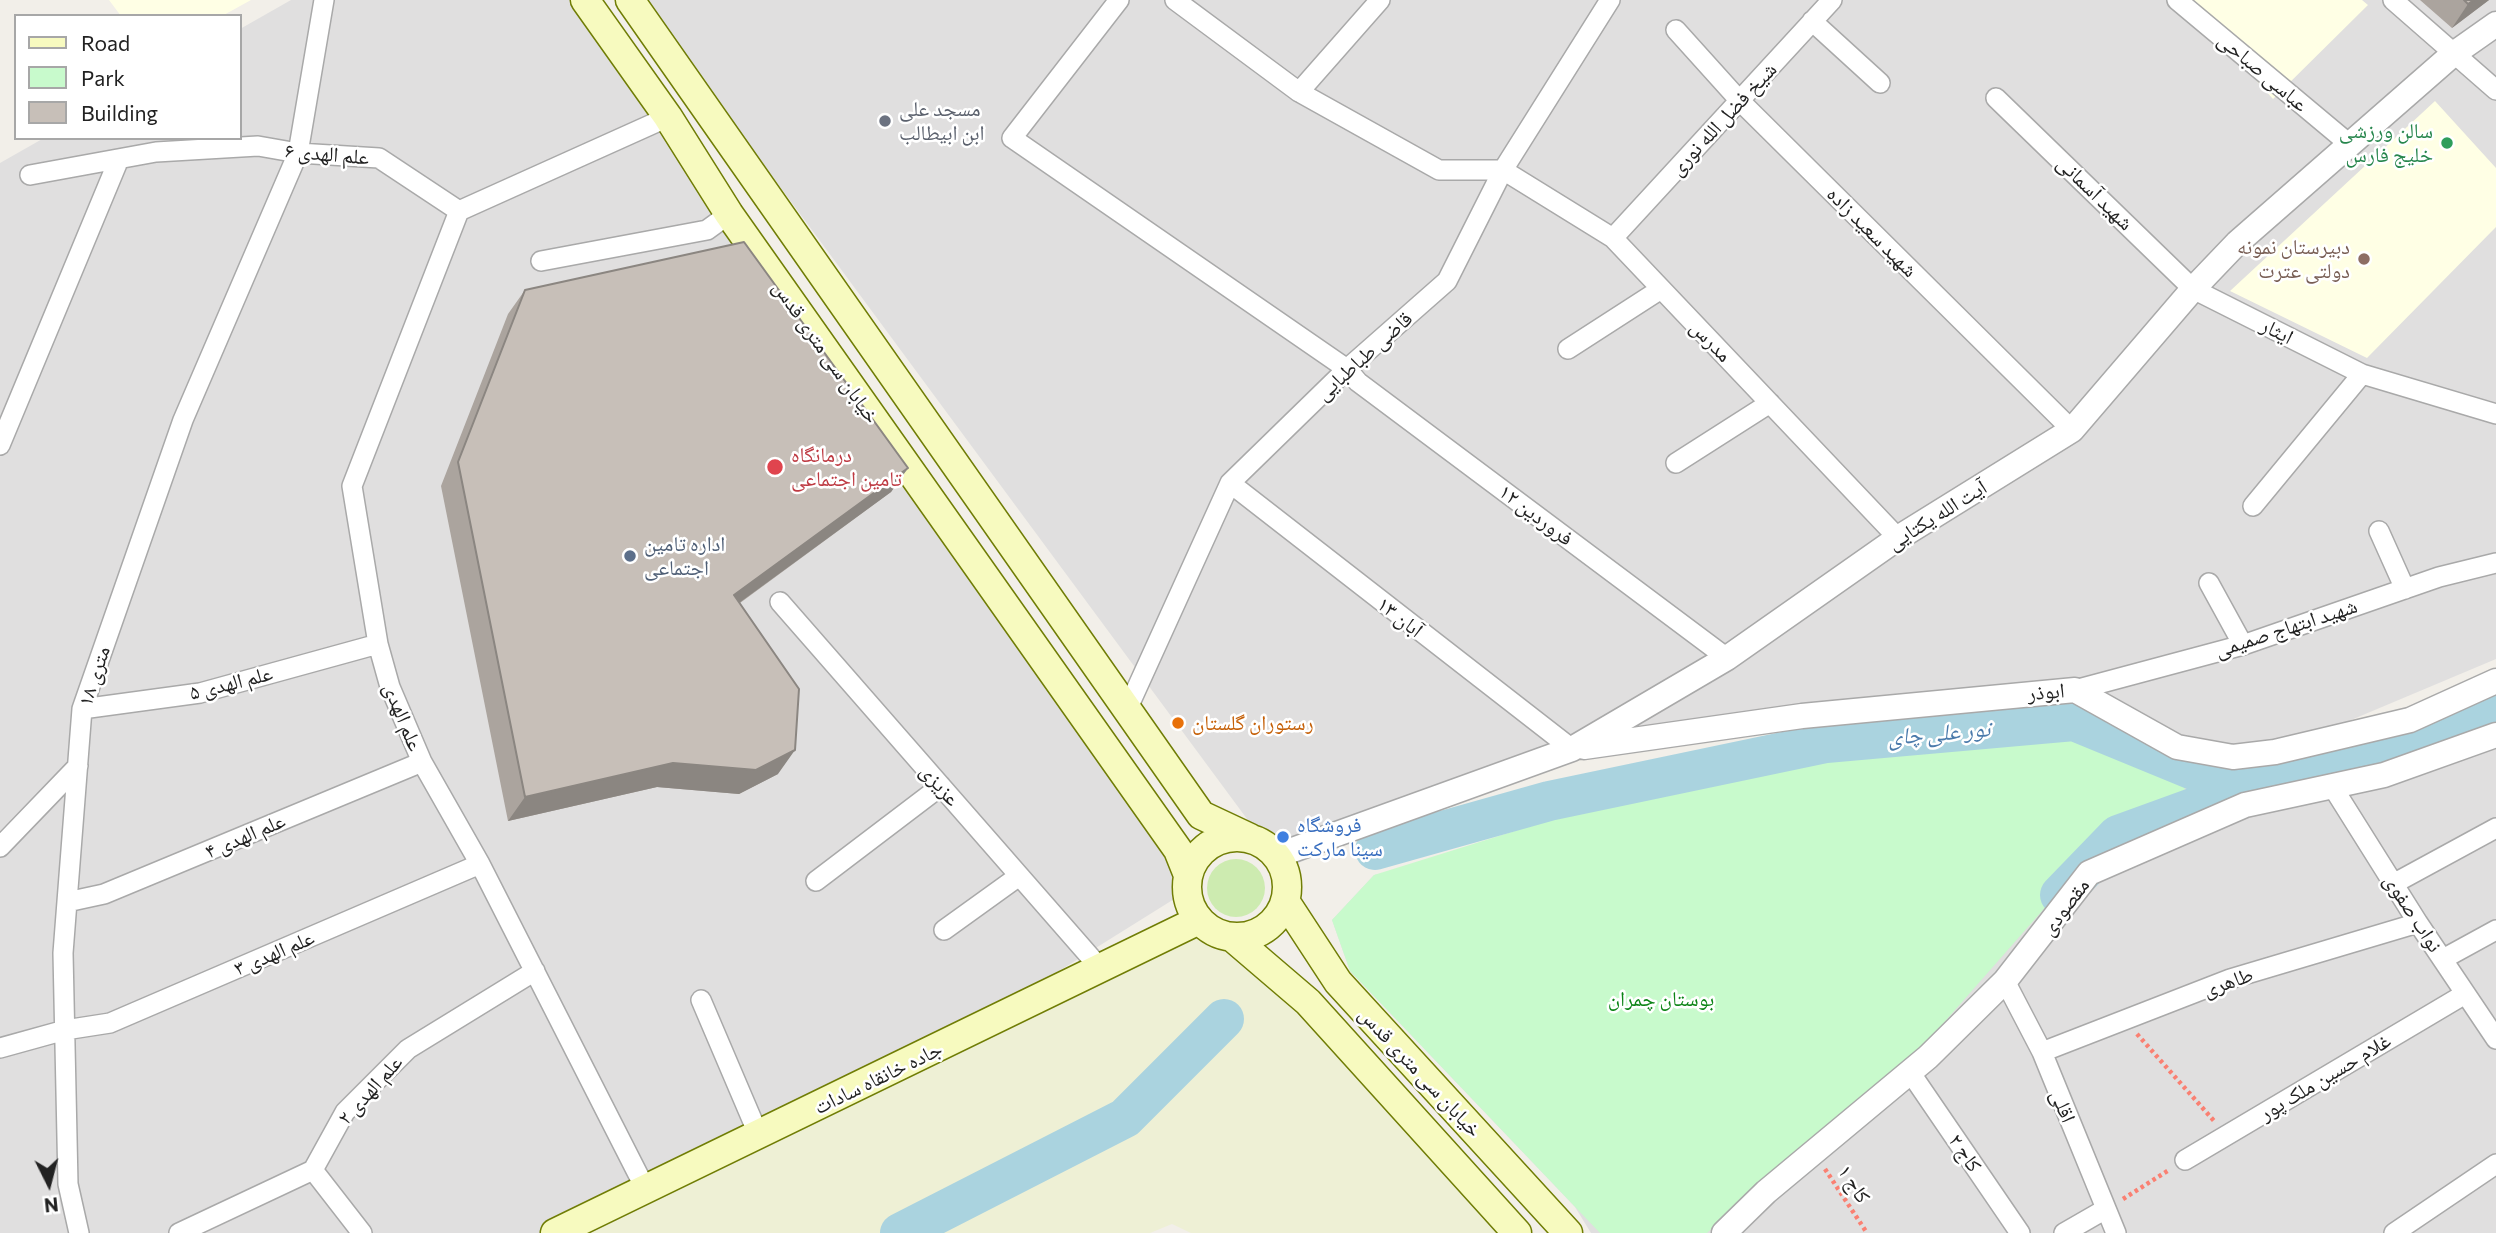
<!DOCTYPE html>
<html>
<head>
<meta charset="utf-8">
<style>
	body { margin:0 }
	#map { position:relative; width:2496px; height:1233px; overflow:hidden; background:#f2efe9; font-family:Commissioner,sans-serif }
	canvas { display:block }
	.legend { position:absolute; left:14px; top:14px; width:228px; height:126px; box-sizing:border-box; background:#fff; border:2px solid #a7a7a7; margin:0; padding:9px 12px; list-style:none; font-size:21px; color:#222 }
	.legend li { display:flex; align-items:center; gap:14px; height:35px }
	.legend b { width:35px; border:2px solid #a7a7a7 }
	.north { position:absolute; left:14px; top:1149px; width:70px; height:70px; -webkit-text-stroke:5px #fff; paint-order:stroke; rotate:174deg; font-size:19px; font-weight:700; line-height:28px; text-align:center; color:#222 }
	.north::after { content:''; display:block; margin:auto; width:24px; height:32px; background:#222; clip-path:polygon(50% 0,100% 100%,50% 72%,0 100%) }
</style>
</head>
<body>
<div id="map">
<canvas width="2496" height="1233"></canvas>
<ul class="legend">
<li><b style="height:9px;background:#f7fabf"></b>Road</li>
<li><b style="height:19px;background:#c8facc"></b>Park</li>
<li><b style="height:19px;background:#c7bfb8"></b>Building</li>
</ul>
<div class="north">N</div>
</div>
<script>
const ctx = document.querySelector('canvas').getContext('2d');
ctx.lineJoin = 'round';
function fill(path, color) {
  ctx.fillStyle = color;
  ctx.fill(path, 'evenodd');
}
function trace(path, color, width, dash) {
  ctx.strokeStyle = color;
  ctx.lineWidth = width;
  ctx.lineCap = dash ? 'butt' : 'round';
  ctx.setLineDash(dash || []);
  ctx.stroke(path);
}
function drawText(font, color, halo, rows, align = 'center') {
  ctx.font = font + ' Commissioner,"Noto Naskh Arabic",sans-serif';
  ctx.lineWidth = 5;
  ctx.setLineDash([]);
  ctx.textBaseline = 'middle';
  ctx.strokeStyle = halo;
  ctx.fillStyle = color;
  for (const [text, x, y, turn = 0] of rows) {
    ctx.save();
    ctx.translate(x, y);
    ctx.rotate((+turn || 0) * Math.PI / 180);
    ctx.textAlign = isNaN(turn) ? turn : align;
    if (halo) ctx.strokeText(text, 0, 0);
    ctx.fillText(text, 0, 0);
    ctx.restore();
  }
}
fill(new Path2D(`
	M 291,0 L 582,0 L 787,297 L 1187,891 L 926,1054 L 561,1233 L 0,1233 L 0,163 L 44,138 L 240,138 L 240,29 Z
	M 642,0 L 2496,0 L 2496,659 L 2275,752 L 2190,748 L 2384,775 L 2496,735 L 2496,1233 L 1591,1233 L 1575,1207 L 1350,971 L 1332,920 L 1374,875 L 2058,730 L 2175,746 L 2075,690 L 1571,749 L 1284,869 Z`), '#e0dfdf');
fill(new Path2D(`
	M 109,0 L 251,0 L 222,16 L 121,16 Z
	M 2183,0 L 2362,0 L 2368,5 L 2273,99 Z
	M 2435,101 L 2496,168 L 2496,227 L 2367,358 L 2230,291 Z`), '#ffffe5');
fill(new Path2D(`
	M 1200,922 L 1232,937 L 1511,1233 L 1191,1233 L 1172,1224 L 1150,1233 L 587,1233 Z`), '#eef0d5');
fill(new Path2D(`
	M1207 888a29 29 0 1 1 58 0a29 29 0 1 1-58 0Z`), '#cdebb0');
fill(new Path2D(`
	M 2058,730 L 2186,782 L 2180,810 L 2129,853 L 2064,886 L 1904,1068 L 1783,1163 L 1707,1233 L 1600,1233 L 1350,971 L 1332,920 L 1374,875 L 1681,779 Z`), '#c8facc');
trace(new Path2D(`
	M 1375,850 L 1549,801 L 1826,743 L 2074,721 L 2203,774 L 2271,779 L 2496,715
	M 2060,895 L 2118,835 L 2264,782
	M 900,1233 L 1125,1118 L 1224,1019`), '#aad3df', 40);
const minor = new Path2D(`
	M 1119,0 L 1012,138 L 1347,369 L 1358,382 L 1727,658
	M 1175,0 L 1299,92 L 1439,170 L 1503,170
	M 2177,0 L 2348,143
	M 2393,0 L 2496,90
	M 1812,21 L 1880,83
	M 1676,30 L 1740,101 L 2072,430
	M 1299,92 L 1380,0
	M 1996,98 L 2193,289 L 2362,374 L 2496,414
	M 1503,170 L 1613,238 L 1898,538
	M 30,175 L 156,152 L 258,146 L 298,153 L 379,158 L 459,211
	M 459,211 L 352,486 L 378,644 L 390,687 L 422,762 L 480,864 L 646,1190
	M 459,211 L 668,117
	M 1613,238 L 1832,0
	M 541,261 L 707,230 L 729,214
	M 1568,349 L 1661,289
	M 0,445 L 119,159
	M 1676,463 L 1770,403
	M 1230,483 L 1572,749
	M 2253,506 L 2362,374
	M 2379,531 L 2405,589
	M 2209,583 L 2243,645
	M 780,602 L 1100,968
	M 2075,690 L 2243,645 L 2439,577 L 2496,563
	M 82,709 L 200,693 L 378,644
	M 1126,712 L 1230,483 L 1347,369 L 1447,281 L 1503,170 L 1610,0
	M 2332,786 L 2418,923 L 2496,1039
	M 0,847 L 78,766
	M 816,881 L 941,786
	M 2393,884 L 2496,828
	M 67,902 L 104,894 L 422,762
	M 944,930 L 1019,876
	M 2443,959 L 2496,930
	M 2005,981 L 2042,1052 L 2116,1233
	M 701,1000 L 759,1136
	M 0,1048 L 65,1030 L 110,1023 L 480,864
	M 2042,1052 L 2230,979 L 2418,923
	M 1910,1072 L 2020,1233
	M 2185,1160 L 2465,994
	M 313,1170 L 362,1233
	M 79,1233 L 68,1184 L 63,953 L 82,709 L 183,420 L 298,153 L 324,0
	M 179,1233 L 313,1170 L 345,1112 L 408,1049 L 535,971
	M 2064,1233 L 2104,1210
	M 2394,1233 L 2496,1164`);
const tertiary = new Path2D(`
	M 1584,747 L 1802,716 L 2075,690 L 2177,747 L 2233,757 L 2275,752 L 2410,720 L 2496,681
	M 1276,856 L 1572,749 L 1727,658 L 1898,538 L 2072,430 L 2193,289 L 2237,243 L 2452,55 L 2496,24
	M 1724,1233 L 1766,1192 L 1928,1057 L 2005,981 L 2089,873 L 2245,805 L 2384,775 L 2496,735`);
const secondary = new Path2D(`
	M 585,0 L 668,117 L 729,214 L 1178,850 L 1188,875
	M 630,0 L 1201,815 L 1250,838
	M1187 887a50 50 0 1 1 100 0a50 50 0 1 1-100 0Z
	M 1285,901 L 1338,982 L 1568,1233
	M 1232,937 L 1308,1002 L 1517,1233
	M 555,1233 L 1199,920`);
trace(minor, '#a9a9a9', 22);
trace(tertiary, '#a9a9a9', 27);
trace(secondary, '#707d05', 31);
trace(new Path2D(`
	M 2137,1034 L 2215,1122
	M 1825,1169 L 1867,1233
	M 2123,1199 L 2169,1170`), '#fa8072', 4.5, [3.5, 3.5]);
trace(minor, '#fff', 19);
trace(tertiary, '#fff', 24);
trace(secondary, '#f7fabf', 28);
fill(new Path2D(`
	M 2420,0 L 2489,0 L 2452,28 Z
	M 525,290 L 908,468 L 891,492 L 740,603 L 778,774 L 739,794 L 657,787 L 508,821 L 441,486 L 508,314 Z`), '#aba49e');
fill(new Path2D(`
	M 2474,0 L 2489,0 L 2452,28 L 2468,4 Z
	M 908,468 L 891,492 L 717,619 L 734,595 Z
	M 795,750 L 778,774 L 739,794 L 657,787 L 508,821 L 525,797 L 673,763 Z`), '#8b8681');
const building = new Path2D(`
	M 2464,0 L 2474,0 L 2468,4 Z
	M 744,242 L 908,468 L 734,595 L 799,689 L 795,750 L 756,770 L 673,763 L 525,797 L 458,462 L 525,290 Z`);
fill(building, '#c7bfb8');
trace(building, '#8b8681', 2);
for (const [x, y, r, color] of [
	[885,121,7,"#6b7280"],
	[2447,143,7,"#2e9e5b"],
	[2364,259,7,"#8d6e63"],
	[775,467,9,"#e0444e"],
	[630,556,7,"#5c6f8a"],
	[1178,723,7,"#e8710a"],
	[1283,837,7,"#3f7fe0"]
]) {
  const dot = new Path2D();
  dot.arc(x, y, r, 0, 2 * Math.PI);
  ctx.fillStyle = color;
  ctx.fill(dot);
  trace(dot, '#fff', 2.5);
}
drawText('21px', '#222', '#fff', [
	["عباسی صباحی",2263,72,40],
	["شیخ فضل الله نوری",1723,119,-47],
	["علم الهدی ۶",327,154,5],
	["شهید آسمانی",2095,193,44],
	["شهید سعید زاده",1872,232,45],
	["ایثار",2277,331,27],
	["مدرس",1711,341,46],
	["خیابان سی متری قدس",826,352,55],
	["قاضی طباطبایی",1364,356,-42],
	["۱۲ فروردین",1536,515,37],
	["آیت الله یکتایی",1937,515,-32],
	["۱۳ آبان",1400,617,38],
	["شهید ابتهاج صمیمی",2286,628,-18],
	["۱۸ متری",94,676,-72],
	["علم الهدی ۵",231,683,-14],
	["ابوذر",2046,692,-5],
	["علم الهدی",403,717,68],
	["عزیزی",940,785,49],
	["علم الهدی ۴",245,836,-23],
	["مقصودی",2065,907,-53],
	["نواب صفوی",2413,913,57],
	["علم الهدی ۳",274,953,-23],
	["طاهری",2228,982,-19],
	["خیابان سی متری قدس",1420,1072,47],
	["غلام حسین ملک پور",2325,1077,-31],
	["جاده خانقاه سادات",878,1078,-26],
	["علم الهدی ۲",370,1090,-48],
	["اقلی",2063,1106,68],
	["کاج ۲",1965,1153,56],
	["کاج ۱",1854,1184,57]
]);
drawText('21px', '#5b616d', '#fff', [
	["مسجد علی",899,109],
	["ابن ابیطالب",899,133]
], 'left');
drawText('21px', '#27864d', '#fff', [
	["سالن ورزشی",2433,131],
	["خلیج فارس",2433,155]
], 'right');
drawText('21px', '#785e54', '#fff', [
	["دبیرستان نمونه",2350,247],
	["دولتی عترت",2350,271]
], 'right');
drawText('21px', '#be3a42', '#fff', [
	["درمانگاه",791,455],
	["تامین اجتماعی",791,479]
], 'left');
drawText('21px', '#4e5e75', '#fff', [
	["اداره تامین",644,544],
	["اجتماعی",644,568]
], 'left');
drawText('21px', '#c56008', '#fff', [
	["رستوران گلستان",1192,723]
], 'left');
drawText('21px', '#366cbe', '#fff', [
	["فروشگاه",1297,825],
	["سینا مارکت",1297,849]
], 'left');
drawText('21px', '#0c8416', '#fff', [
	["بوستان چمران",1661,999]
]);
drawText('italic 23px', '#4a7aab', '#fff', [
	["نور علی چای",1939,733,-5]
]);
</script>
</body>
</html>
